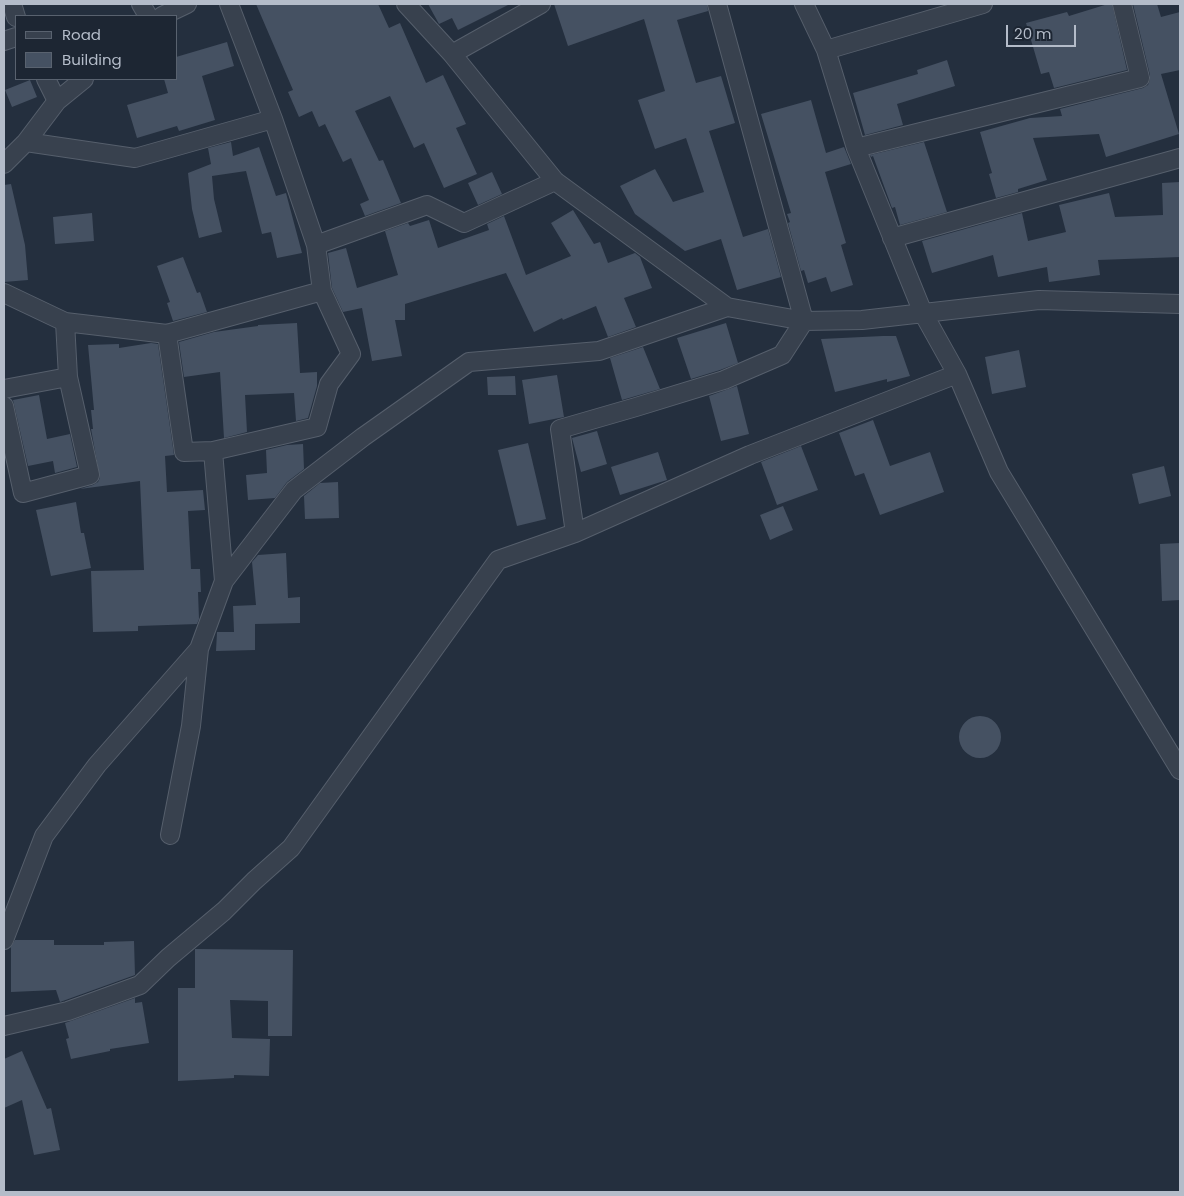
<!DOCTYPE html>
<html>
<head>
<meta charset="utf-8">
<style>
	body { margin:0 }
	#map { position:relative; width:1184px; height:1196px; overflow:hidden; background:#242f3e; font-family:Poppins,sans-serif }
	canvas { display:block }
	.frame { position:absolute; inset:0; border:5px solid #b4bcc9; pointer-events:none }
	.legend { position:absolute; left:15px; top:15px; width:162px; height:65px; box-sizing:border-box; background:#1d2633; border:1px solid #59626f; margin:0; padding:6px 9px; list-style:none; font-size:15px; color:#b4bcc9 }
	.legend li { display:flex; align-items:center; gap:10px; height:25px }
	.legend b { width:25px; border:1px solid #59626f }
	.scale { position:absolute; left:1006px; top:25px; width:70px; height:22px; box-sizing:border-box; border:2px solid #b4bcc9; border-top:0; padding-left:6px; font-size:15px; line-height:18px; white-space:nowrap; color:#b4bcc9; -webkit-text-stroke:4px #1d2633; paint-order:stroke }
</style>
</head>
<body>
<div id="map">
<canvas width="1184" height="1196"></canvas>
<div class="frame"></div>
<ul class="legend">
<li><b style="height:6px;background:#38414e"></b>Road</li>
<li><b style="height:14px;background:#455162"></b>Building</li>
</ul>
<div class="scale">20 m</div>
</div>
<script>
const ctx = document.querySelector('canvas').getContext('2d');
ctx.lineJoin = 'round';
function fill(path, color) {
  ctx.fillStyle = color;
  ctx.fill(path, 'evenodd');
}
function trace(path, color, width, dash) {
  ctx.strokeStyle = color;
  ctx.lineWidth = width;
  ctx.lineCap = dash ? 'butt' : 'round';
  ctx.setLineDash(dash || []);
  ctx.stroke(path);
}
fill(new Path2D(`
	M 256,4 L 378,4 L 389,28 L 400,23 L 426,83 L 443,75 L 466,124 L 456,128 L 477,174 L 444,188 L 424,143 L 414,148 L 390,96 L 355,111 L 379,161 L 383,160 L 401,203 L 365,216 L 360,204 L 369,200 L 351,158 L 343,162 L 325,124 L 319,127 L 312,111 L 299,117 L 288,92 L 293,90 Z
	M 428,4 L 510,4 L 458,30 L 452,18 L 439,24 Z
	M 554,4 L 707,4 L 708,11 L 677,20 L 696,83 L 721,76 L 735,123 L 709,131 L 743,237 L 768,229 L 781,277 L 737,290 L 721,239 L 685,251 L 635,214 L 620,186 L 655,169 L 673,202 L 704,192 L 686,138 L 655,149 L 638,100 L 665,91 L 644,19 L 568,46 Z
	M 1108,4 L 1112,4 L 1127,70 L 1054,88 L 1049,72 L 1041,74 L 1026,23 L 1067,12 L 1069,16 Z
	M 1133,4 L 1157,4 L 1161,17 L 1180,12 L 1180,70 L 1161,74 L 1179,134 L 1106,157 L 1099,134 L 1033,138 L 1047,180 L 1018,189 L 1018,192 L 996,198 L 989,174 L 992,173 L 980,132 L 1030,118 L 1062,116 L 1060,109 L 1143,88 L 1148,85 L 1150,80 L 1150,75 Z
	M 227,42 L 234,66 L 202,76 L 215,120 L 179,131 L 177,126 L 137,138 L 127,105 L 168,93 L 164,79 L 176,79 L 176,57 Z
	M 947,60 L 955,86 L 897,104 L 903,125 L 865,135 L 853,93 L 918,74 L 917,70 Z
	M 30,80 L 37,97 L 12,107 L 5,90 Z
	M 811,100 L 826,153 L 844,147 L 851,164 L 825,172 L 846,243 L 841,245 L 853,285 L 831,292 L 826,277 L 808,283 L 804,270 L 801,271 L 788,223 L 790,222 L 787,214 L 791,213 L 761,114 Z
	M 231,142 L 233,156 L 259,147 L 276,196 L 286,193 L 302,253 L 277,258 L 271,232 L 262,234 L 246,171 L 212,176 L 214,199 L 222,232 L 199,238 L 192,209 L 188,173 L 211,164 L 208,148 Z
	M 924,142 L 947,212 L 900,225 L 895,207 L 892,208 L 873,156 L 871,157 L 870,155 Z
	M 492,172 L 502,194 L 478,205 L 468,183 Z
	M 1180,182 L 1180,257 L 1098,260 L 1100,275 L 1049,282 L 1047,267 L 998,277 L 993,255 L 932,273 L 922,241 L 1022,213 L 1028,241 L 1066,232 L 1059,205 L 1109,193 L 1115,217 L 1163,215 L 1162,183 Z
	M 11,184 L 25,245 L 28,280 L 4,282 L 4,185 Z
	M 573,210 L 594,244 L 600,242 L 608,263 L 635,253 L 640,257 L 652,288 L 624,298 L 636,327 L 608,337 L 596,306 L 563,320 L 562,318 L 534,332 L 506,273 L 405,304 L 405,320 L 395,320 L 402,356 L 372,361 L 362,308 L 343,312 L 332,288 L 328,253 L 346,248 L 357,288 L 398,275 L 385,231 L 408,223 L 410,226 L 429,220 L 438,248 L 489,230 L 487,224 L 504,216 L 526,275 L 571,256 L 551,223 Z
	M 92,213 L 94,241 L 55,244 L 53,217 Z
	M 183,257 L 197,293 L 200,292 L 207,312 L 173,321 L 167,303 L 170,302 L 157,266 Z
	M 297,323 L 300,373 L 317,372 L 317,386 L 308,418 L 296,421 L 294,393 L 245,395 L 247,432 L 224,438 L 220,372 L 184,377 L 179,342 L 214,332 L 258,326 L 258,325 Z
	M 726,323 L 738,363 L 720,370 L 691,379 L 677,338 Z
	M 883,336 L 896,336 L 910,376 L 887,382 L 887,379 L 835,392 L 821,339 Z
	M 151,343 L 158,344 L 174,455 L 165,456 L 167,492 L 203,490 L 205,510 L 188,511 L 191,569 L 200,569 L 201,592 L 198,592 L 199,619 L 197,624 L 138,626 L 138,631 L 93,632 L 91,571 L 144,570 L 140,481 L 80,489 L 93,485 L 98,482 L 100,478 L 91,429 L 93,429 L 91,410 L 94,410 L 88,345 L 119,344 L 119,348 Z
	M 643,347 L 660,389 L 622,400 L 610,358 Z
	M 1019,350 L 1026,387 L 992,394 L 985,357 Z
	M 557,375 L 564,417 L 529,424 L 522,380 Z
	M 515,376 L 516,395 L 488,395 L 487,377 Z
	M 737,386 L 749,434 L 721,441 L 709,396 Z
	M 39,395 L 47,439 L 70,434 L 77,467 L 55,473 L 53,461 L 28,466 L 13,400 Z
	M 873,420 L 890,466 L 930,452 L 944,492 L 880,515 L 864,473 L 855,476 L 839,433 Z
	M 597,431 L 607,464 L 581,472 L 572,438 Z
	M 528,443 L 546,519 L 517,526 L 498,450 Z
	M 303,444 L 304,469 L 287,482 L 275,498 L 248,500 L 246,475 L 267,473 L 266,450 L 287,445 Z
	M 801,446 L 818,490 L 777,505 L 761,462 Z
	M 658,452 L 667,480 L 620,495 L 611,467 Z
	M 1164,466 L 1171,496 L 1139,504 L 1132,474 Z
	M 338,482 L 339,518 L 305,519 L 304,496 L 320,483 Z
	M 76,502 L 81,533 L 84,533 L 91,568 L 51,576 L 36,510 Z
	M 783,506 L 793,530 L 770,540 L 760,515 Z
	M 1180,543 L 1180,600 L 1162,601 L 1160,544 Z
	M 286,553 L 288,598 L 300,597 L 300,623 L 255,624 L 255,650 L 216,651 L 217,632 L 234,632 L 233,606 L 256,605 L 252,562 L 258,555 Z
	M959 737a21 21 0 1 1 42 0a21 21 0 1 1-42 0Z
	M 15,940 L 54,940 L 54,945 L 104,945 L 104,942 L 134,941 L 135,975 L 60,1002 L 56,990 L 11,992 L 11,947 Z
	M 195,949 L 293,950 L 292,1036 L 268,1036 L 268,1001 L 230,1000 L 232,1038 L 270,1039 L 269,1076 L 234,1075 L 234,1078 L 178,1081 L 178,988 L 195,988 Z
	M 135,998 L 135,1003 L 142,1002 L 149,1043 L 110,1049 L 110,1051 L 71,1059 L 66,1039 L 69,1038 L 65,1023 Z
	M 22,1051 L 47,1109 L 51,1108 L 60,1150 L 34,1155 L 22,1100 L 4,1108 L 4,1059 Z`), '#455162');
const minor = new Path2D(`
	M 12,4 L 16,17
	M 141,4 L 148,16
	M 406,4 L 452,54 L 555,181 L 727,307 L 804,321 L 862,320 L 1039,300 L 1180,304
	M 804,4 L 826,50 L 856,148 L 923,313 L 957,374 L 999,472 L 1180,770
	M 162,16 L 187,4
	M 4,41 L 16,37
	M 826,50 L 983,4
	M 452,54 L 541,4
	M 46,79 L 57,101
	M 26,142 L 135,158 L 273,119
	M 856,148 L 1140,78 L 1122,4
	M 4,164 L 26,142 L 57,101 L 84,79
	M 892,238 L 1180,158
	M 316,245 L 427,205 L 464,223 L 555,181
	M 4,293 L 65,322 L 167,334 L 322,291 L 316,245 L 273,119 L 229,4
	M 167,334 L 184,452 L 213,451 L 317,427 L 329,384 L 351,354 L 322,291
	M 4,389 L 68,377 L 65,322
	M 4,406 L 23,493 L 90,475 L 68,377
	M 213,451 L 224,581
	M 575,533 L 750,455 L 957,374
	M 170,835 L 191,726 L 199,649 L 224,581 L 294,490 L 363,437 L 469,362 L 599,351 L 727,307
	M 4,940 L 44,836 L 97,765 L 199,649
	M 4,1026 L 68,1011 L 140,985 L 168,958 L 224,911 L 254,881 L 291,848 L 498,560 L 575,533 L 560,429 L 636,407 L 724,380 L 782,355 L 804,321 L 717,4`);
trace(minor, '#565f6c', 20);
trace(minor, '#38414e', 18);
</script>
</body>
</html>
